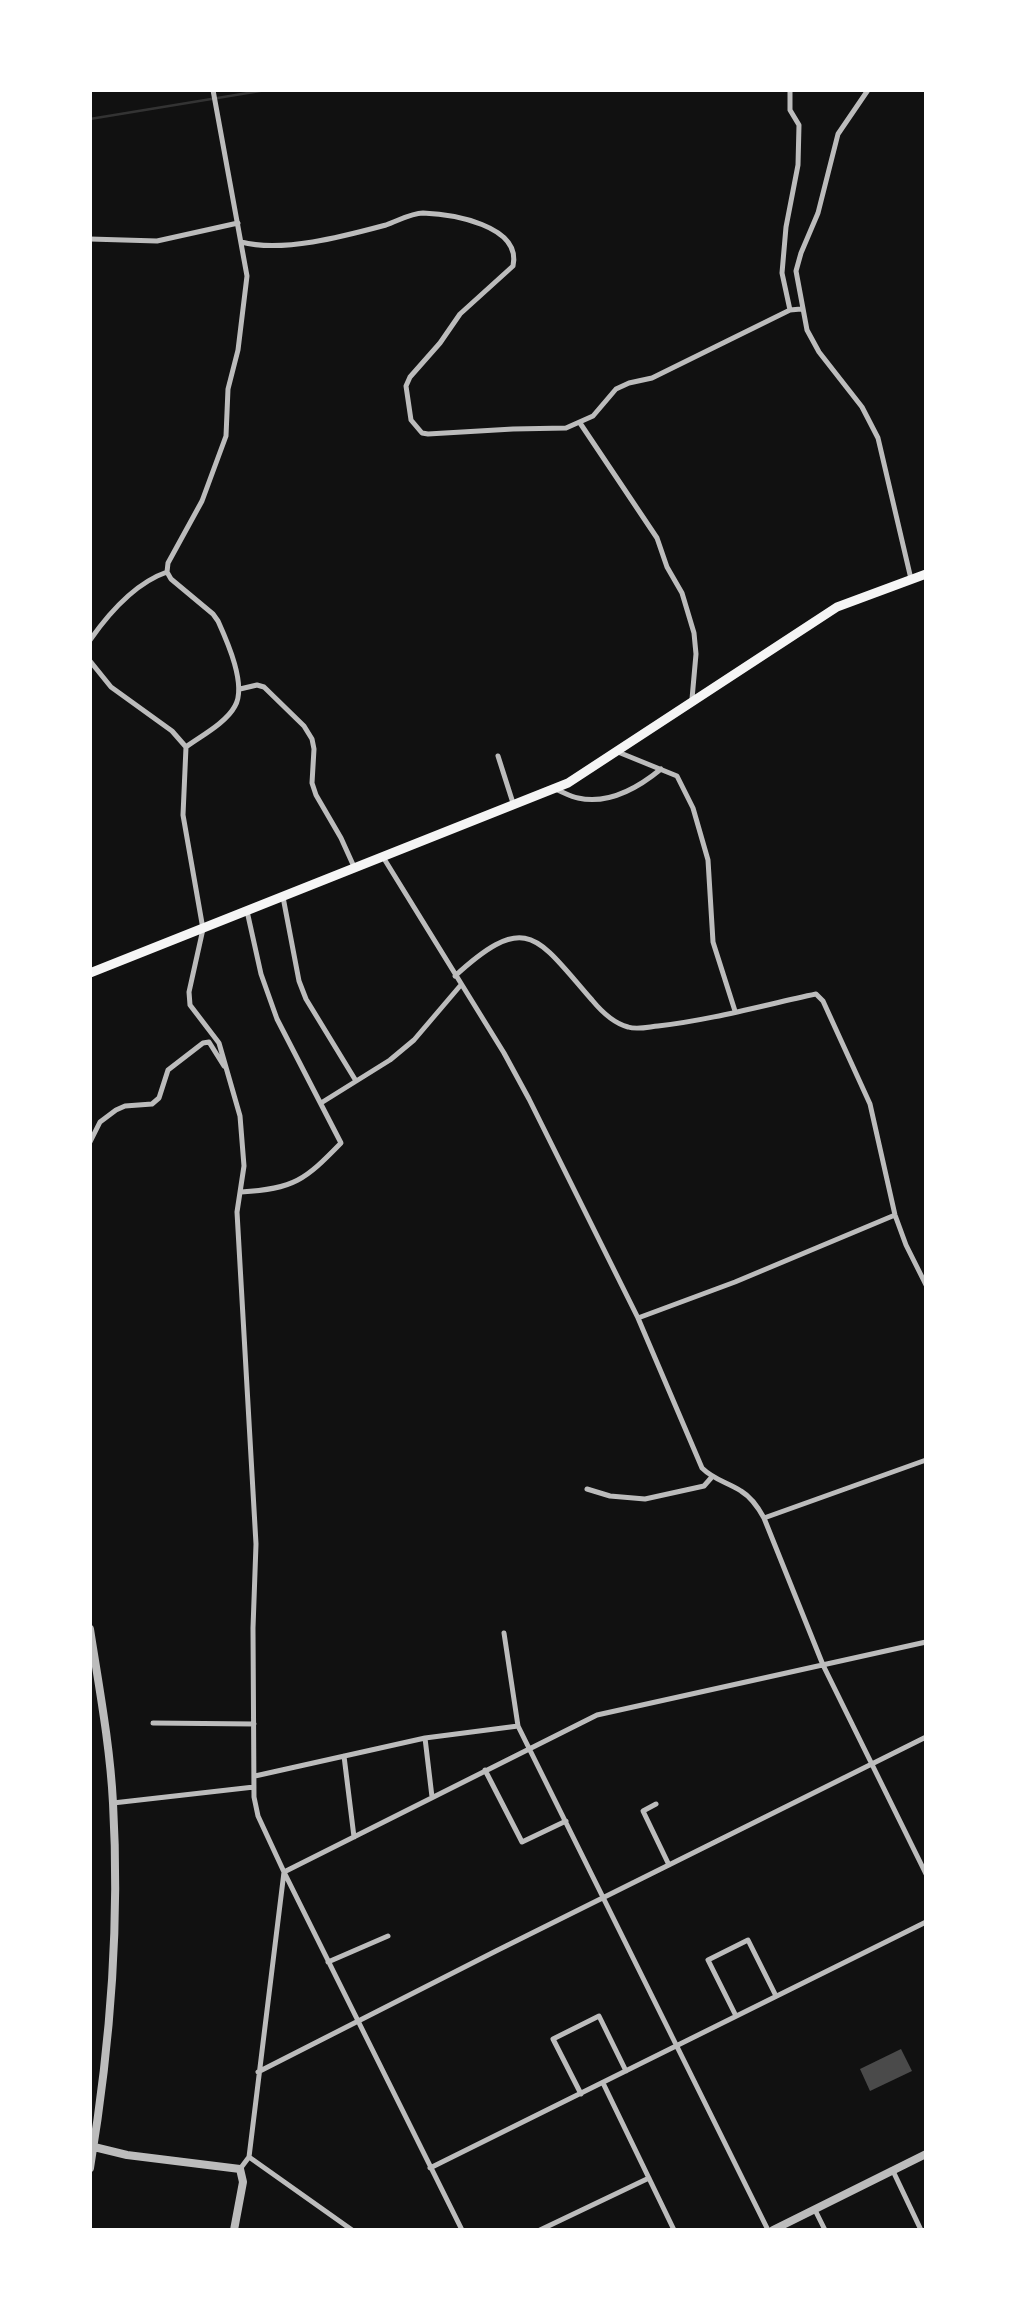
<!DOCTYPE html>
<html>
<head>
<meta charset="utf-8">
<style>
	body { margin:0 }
	#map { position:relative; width:1016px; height:2320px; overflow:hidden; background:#111; font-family:Barlow,sans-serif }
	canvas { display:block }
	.frame { position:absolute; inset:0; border:92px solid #fff; pointer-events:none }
</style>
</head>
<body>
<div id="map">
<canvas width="1016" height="2320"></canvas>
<div class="frame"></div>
</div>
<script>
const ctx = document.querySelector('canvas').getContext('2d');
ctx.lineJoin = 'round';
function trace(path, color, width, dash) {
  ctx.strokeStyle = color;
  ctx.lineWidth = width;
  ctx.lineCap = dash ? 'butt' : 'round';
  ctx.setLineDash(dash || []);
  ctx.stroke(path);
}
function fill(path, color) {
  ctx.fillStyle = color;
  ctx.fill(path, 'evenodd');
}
trace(new Path2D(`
	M 90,119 L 266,90`), '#333', 2.5);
fill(new Path2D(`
	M 901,2049 L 912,2071 L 870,2091 L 860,2069 Z`), '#4a4a4a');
trace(new Path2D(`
	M 213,90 L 247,276 L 238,350 L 228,389 L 226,436 L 202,501 L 168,563 L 167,572 L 171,579 L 213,614 L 218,621 C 227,641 247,685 235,706 C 226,723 201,736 186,747 L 183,815 L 203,929 L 189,992 L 190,1005 L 219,1043 L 240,1116 L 244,1166 L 237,1212 L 256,1544 L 253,1628 L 254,1797 L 258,1816 L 284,1872 L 249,2157 L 240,2169
	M 790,90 L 790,110 L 799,125 L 798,165 L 786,227 L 782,273 L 790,310
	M 868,90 L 838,134 L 818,213 L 801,253 L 796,271 L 807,330 L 819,352 L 862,407 L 878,438 L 911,579
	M 90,239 L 157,241 L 238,223
	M 241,242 C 283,253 345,236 386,225 C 398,221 411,213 423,213 C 451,214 522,225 513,266 L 460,314 L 440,343 L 410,377 L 406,386 L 411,420 L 422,433 L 428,434 L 513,429 L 566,428 L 593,416 L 616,389 L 629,383 L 652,378 L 790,310 L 801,309
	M 580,423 L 657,538 L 667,567 L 682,593 L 694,633 L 696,654 L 692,699
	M 90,640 C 109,613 135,583 167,572
	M 90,661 L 111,687 L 172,731 L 186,747
	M 240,689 L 257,685 L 264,687 L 304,726 L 312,739 L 314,749 L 312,783 L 316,795 L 341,838 L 355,869
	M 618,752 L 677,776 L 693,808 L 708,860 L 713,942 L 735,1011
	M 498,756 L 513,803
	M 555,789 C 563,792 571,797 578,798 C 609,805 638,788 661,769
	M 383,857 L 504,1053 L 529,1099 L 638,1318 L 702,1468 C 714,1480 727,1482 741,1491 C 751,1497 758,1507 764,1518 L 823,1665 L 926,1874
	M 283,897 L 299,981 L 306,999 L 356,1081
	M 455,976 C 527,910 537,937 592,1000 C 601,1011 613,1023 628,1027 C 637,1030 648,1027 658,1026 C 711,1020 764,1005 816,994 L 823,1001 L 870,1104 L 895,1215 L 906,1245 L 926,1285
	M 321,1103 L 390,1060 L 414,1040 L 460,986
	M 90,1142 L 100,1122 L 116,1110 L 125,1106 L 152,1104 L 159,1098 L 168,1070 L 203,1043 L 209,1042 L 224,1066
	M 241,1192 C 294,1189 305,1180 341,1143 L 277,1019 L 261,974 L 247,911
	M 638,1318 L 735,1282 L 895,1215
	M 587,1489 L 610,1496 L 645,1499 L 704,1486 L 711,1478
	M 764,1518 L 926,1460
	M 504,1633 L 518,1726 L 768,2230
	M 153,1723 L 254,1724
	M 425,1738 L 432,1797
	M 344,1756 L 354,1837
	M 485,1770 L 522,1842 L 566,1821
	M 255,1776 L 425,1738 L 518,1726
	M 113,1803 L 254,1787
	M 656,1804 L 643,1811 L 669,1865
	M 328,1962 L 388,1936
	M 736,2016 L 708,1960 L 748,1940 L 776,1996
	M 258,2072 L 496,1951 L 926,1737
	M 603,2083 L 674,2230
	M 581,2094 L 553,2039 L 599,2016 L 626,2071
	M 249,2157 L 352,2230
	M 430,2168 L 926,1922
	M 893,2171 L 921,2230
	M 815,2210 L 825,2230
	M 462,2230 L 284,1872 L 597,1715 L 926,1642
	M 540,2230 L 649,2178`), '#bcbcbc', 5);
trace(new Path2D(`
	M 90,1629 C 99,1687 110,1745 113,1803 C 120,1925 110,2048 90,2168
	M 90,2146 L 127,2155 L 240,2169 L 243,2182 L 234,2230
	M 773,2230 L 926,2154`), '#bcbcbc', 8);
trace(new Path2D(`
	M 90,973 L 568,783 L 837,607 L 926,574`), '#f5f5f5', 9);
</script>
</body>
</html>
